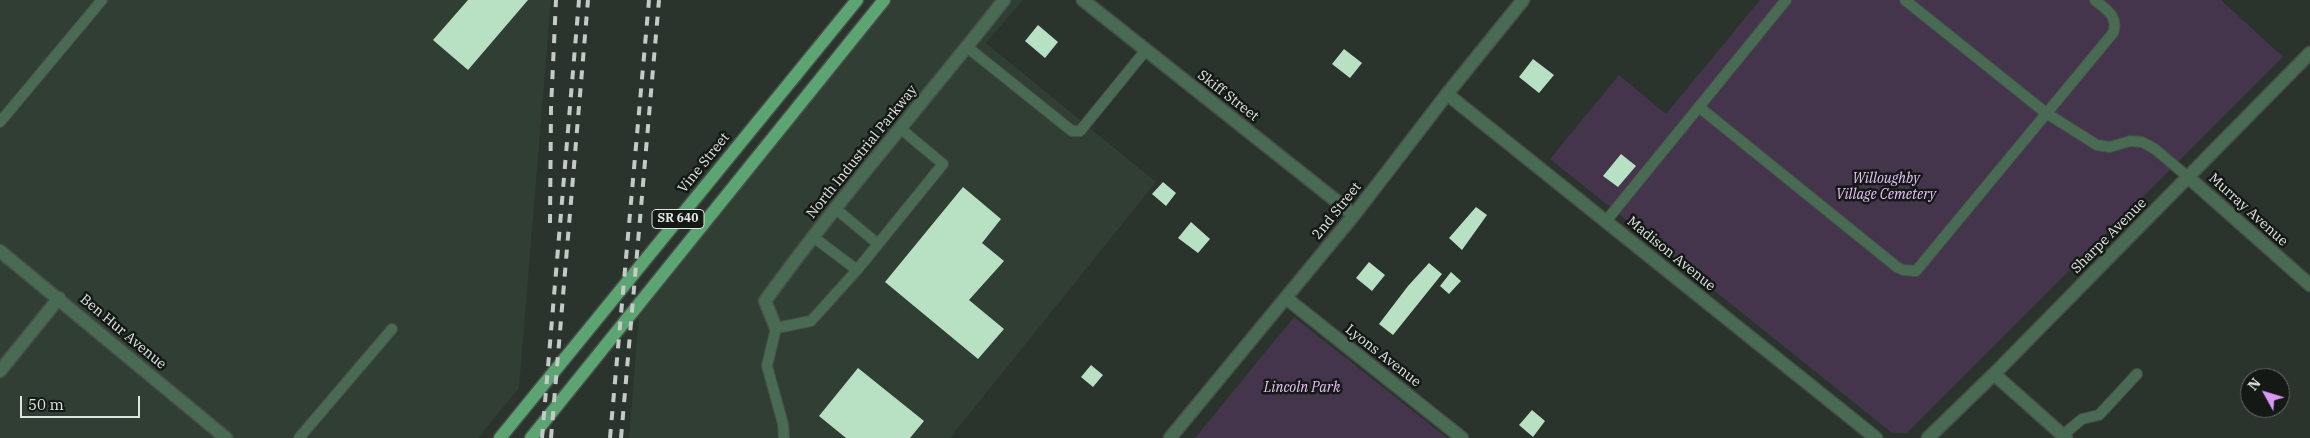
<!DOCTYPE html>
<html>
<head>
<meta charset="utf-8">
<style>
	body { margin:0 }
	#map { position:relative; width:2310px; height:438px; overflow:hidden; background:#2a332c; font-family:"IBM Plex Serif",serif }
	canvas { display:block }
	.north { position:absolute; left:2240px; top:368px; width:50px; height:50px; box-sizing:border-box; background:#151916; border:1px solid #666b67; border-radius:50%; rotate:309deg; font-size:14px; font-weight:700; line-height:20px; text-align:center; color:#dfe5e0 }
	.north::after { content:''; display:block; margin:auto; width:18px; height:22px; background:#d99af7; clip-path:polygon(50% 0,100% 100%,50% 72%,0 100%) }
	.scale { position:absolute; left:20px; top:396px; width:120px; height:22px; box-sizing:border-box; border:2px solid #dfe5e0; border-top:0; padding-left:6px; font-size:15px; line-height:18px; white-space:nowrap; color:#dfe5e0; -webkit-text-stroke:4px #151916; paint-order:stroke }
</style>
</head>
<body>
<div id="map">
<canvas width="2310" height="438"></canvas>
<div class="north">N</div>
<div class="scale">50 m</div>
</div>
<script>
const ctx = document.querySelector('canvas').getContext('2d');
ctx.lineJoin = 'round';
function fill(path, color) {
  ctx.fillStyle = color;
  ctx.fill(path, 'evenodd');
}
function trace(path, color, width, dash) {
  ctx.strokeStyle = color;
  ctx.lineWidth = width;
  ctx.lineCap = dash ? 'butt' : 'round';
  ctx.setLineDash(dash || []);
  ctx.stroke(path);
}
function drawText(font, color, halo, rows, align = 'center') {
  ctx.font = font + ' "IBM Plex Serif",serif';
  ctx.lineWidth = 5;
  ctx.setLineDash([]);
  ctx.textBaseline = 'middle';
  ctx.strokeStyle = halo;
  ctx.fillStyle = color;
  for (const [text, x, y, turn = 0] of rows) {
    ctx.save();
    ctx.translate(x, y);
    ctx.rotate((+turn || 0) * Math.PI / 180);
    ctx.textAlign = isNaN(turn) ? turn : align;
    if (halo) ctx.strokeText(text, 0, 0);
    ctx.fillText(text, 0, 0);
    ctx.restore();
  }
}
fill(new Path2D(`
	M 0,0 L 551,0 L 519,388 L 478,438 L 0,438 Z
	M 891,0 L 1023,0 L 986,43 L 1156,182 L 950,438 L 629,438 L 639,314 Z`), '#303e34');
fill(new Path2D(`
	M 1760,0 L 2221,0 L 2283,57 L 1907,433 L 1892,433 L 1550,159 L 1619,75 L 1666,114 Z
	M 1294,317 L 1447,438 L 1195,438 Z`), '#44354c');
fill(new Path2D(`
	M 468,0 L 528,0 L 468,70 L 433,40 Z
	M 1038,25 L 1058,42 L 1045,58 L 1025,41 Z
	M 1344,49 L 1362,63 L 1350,78 L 1332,64 Z
	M 1533,59 L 1554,75 L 1539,93 L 1519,77 Z
	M 1621,154 L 1636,166 L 1618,187 L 1603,176 Z
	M 1163,182 L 1176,193 L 1166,206 L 1152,194 Z
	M 963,187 L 1001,219 L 982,243 L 1004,261 L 969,300 L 1004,329 L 978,359 L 885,282 Z
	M 1476,207 L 1487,215 L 1462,250 L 1449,238 Z
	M 1191,222 L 1210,239 L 1198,253 L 1178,238 Z
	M 1369,262 L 1385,275 L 1372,291 L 1356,278 Z
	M 1429,263 L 1442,274 L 1393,335 L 1379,324 L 1408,286 Z
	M 1451,272 L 1461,281 L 1449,294 L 1440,286 Z
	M 1091,365 L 1103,375 L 1093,387 L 1081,377 Z
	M 858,368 L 924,421 L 910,438 L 846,438 L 819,416 Z
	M 1532,410 L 1545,421 L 1533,437 L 1519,425 Z`), '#b8e1c3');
const lane = new Path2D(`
	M 1905,0 L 2046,113 L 2097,145 L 2110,147 L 2130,141 L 2142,142 L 2155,149 L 2188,177
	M 967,47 L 1072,131 L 1080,131 L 1146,50
	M 1699,107 L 1897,267 L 1903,270 L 1916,271 L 2113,33 C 2119,16 2106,10 2095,0
	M 0,122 L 102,0
	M 836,209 L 878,244
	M 1606,221 L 1786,0
	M 812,236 L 857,270
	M 2063,435 L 2082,419 L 2099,415 L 2137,374
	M 299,438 L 392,329
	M 784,438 L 783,424 L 767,366 L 776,328 L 811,321 L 857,270 L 943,164 L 901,129`);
const street = new Path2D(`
	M 1083,0 L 1354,215
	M 1447,94 L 1876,438
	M 2188,177 L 2310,285
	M 0,251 L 226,438
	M 1286,298 L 1462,438
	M 776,328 L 765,301 C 840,197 925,101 1004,0
	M 0,371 L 59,298
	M 1994,374 L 2066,438
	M 1170,438 L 1354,215 L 1447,94 L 1523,0
	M 1928,438 L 1994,374 L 2310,53`);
const primary = new Path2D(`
	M 500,438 L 857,0
	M 531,438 L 884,0`);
trace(lane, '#474f49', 12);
trace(street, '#474f49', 15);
trace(primary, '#474f49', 15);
trace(lane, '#496a53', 10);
trace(street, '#496a53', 12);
trace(primary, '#5da473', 12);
trace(new Path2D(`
	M 550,223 L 551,108 L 556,0
	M 542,438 L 579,0
	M 551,438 L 588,0
	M 610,438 L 649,0
	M 621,438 L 659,0`), '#c4cac5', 4, [9, 9]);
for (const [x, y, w] of [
	[678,219,52]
]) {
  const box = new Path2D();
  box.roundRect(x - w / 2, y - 9.5, w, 19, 4);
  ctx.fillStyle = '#151916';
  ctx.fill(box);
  trace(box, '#dfe5e0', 1);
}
drawText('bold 12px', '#dfe5e0', null, [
	["SR 640",678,219]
]);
drawText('14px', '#dfe5e0', '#151916', [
	["Skiff Street",1228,96,38],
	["North Industrial Parkway",862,152,-51],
	["Vine Street",704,163,-51],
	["Murray Avenue",2248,210,42],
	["2nd Street",1337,211,-51],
	["Sharpe Avenue",2109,236,-45],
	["Madison Avenue",1671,254,39],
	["Ben Hur Avenue",123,332,40],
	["Lyons Avenue",1383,356,38]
]);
drawText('italic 14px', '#e7c0fb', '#151916', [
	["Willoughby",1886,179],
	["Village Cemetery",1886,195],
	["Lincoln Park",1302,388]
]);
</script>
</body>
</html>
